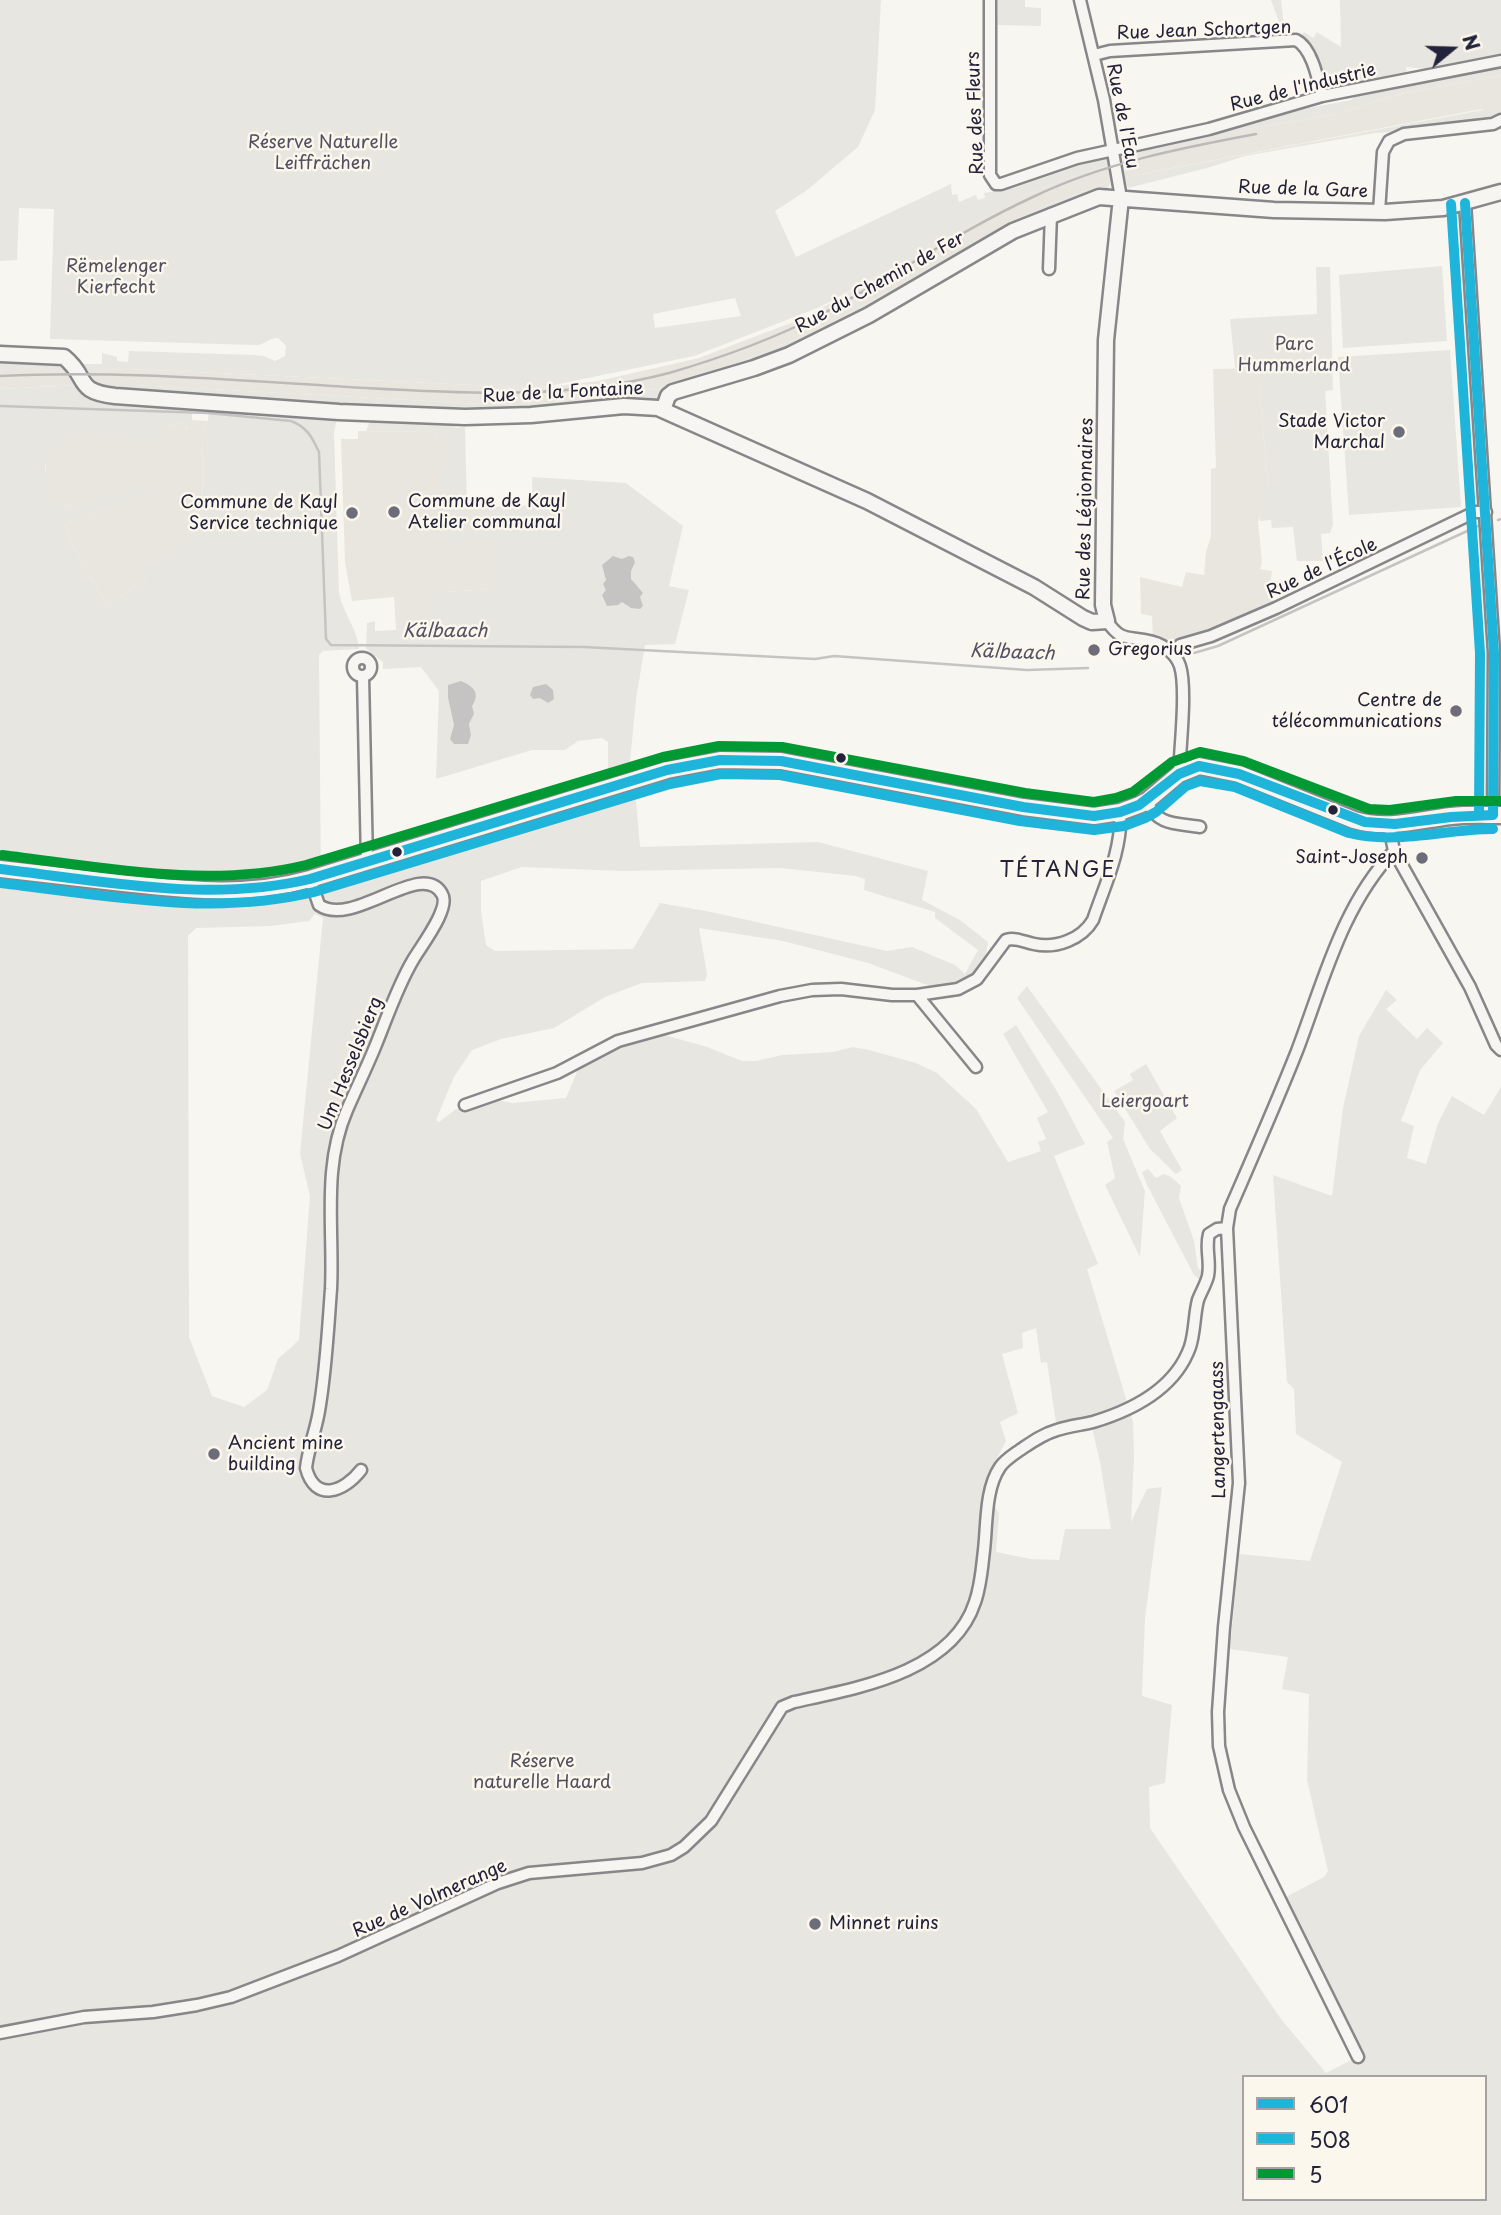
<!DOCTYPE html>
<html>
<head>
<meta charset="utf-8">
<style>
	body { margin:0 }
	#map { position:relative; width:1501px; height:2215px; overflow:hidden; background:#f8f6f0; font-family:"Playpen Sans",sans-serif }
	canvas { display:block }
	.legend { position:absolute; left:1242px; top:2075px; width:245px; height:126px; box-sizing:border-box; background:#fbf7ec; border:2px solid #a4a2a5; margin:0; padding:9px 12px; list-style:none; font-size:21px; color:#22223b }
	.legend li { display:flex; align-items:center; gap:14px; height:35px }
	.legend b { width:35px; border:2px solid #a4a2a5 }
	.north { position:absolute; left:1417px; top:14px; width:70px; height:70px; -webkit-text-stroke:5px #fbf7ec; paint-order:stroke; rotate:71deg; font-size:19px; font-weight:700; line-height:28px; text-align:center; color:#22223b }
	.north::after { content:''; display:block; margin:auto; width:24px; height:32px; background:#22223b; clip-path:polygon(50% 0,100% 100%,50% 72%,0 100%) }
</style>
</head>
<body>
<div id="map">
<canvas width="1501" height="2215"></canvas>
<ul class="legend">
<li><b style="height:9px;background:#1fb4d9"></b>601</li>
<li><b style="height:9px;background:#1fb4d9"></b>508</li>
<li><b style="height:9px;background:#093"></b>5</li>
</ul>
<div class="north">N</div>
</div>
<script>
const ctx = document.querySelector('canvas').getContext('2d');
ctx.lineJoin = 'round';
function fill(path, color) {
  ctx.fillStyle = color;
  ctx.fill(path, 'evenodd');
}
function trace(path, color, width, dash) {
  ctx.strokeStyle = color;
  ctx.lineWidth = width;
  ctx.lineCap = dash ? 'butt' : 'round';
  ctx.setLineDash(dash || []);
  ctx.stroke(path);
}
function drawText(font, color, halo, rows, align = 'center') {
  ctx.font = font + ' "Playpen Sans",sans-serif';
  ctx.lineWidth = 5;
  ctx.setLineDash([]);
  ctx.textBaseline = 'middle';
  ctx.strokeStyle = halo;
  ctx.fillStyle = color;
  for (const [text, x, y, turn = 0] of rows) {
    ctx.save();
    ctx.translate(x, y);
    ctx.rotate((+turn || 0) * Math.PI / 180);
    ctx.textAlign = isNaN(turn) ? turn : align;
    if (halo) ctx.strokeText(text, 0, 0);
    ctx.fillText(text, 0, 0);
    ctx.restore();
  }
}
fill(new Path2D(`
	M 1501,75 L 1501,120 L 1482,109 L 1125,177 L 1123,161 L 1175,146 L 1247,129 L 1331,115 L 1400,94 Z
	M 1110,165 L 1111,181 L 1040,208 L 820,329 L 732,365 L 658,388 L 570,401 L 501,405 L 135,385 L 77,385 L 0,389 L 0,371 L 130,369 L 540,388 L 598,381 L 699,358 L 806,317 L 965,225 L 1019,198 L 1059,181 Z
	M 1258,368 L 1268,486 L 1258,522 L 1262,563 L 1260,569 L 1272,571 L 1268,598 L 1276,600 L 1276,613 L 1192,647 L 1180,666 L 1153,641 L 1152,616 L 1141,614 L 1140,577 L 1182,587 L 1186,572 L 1204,575 L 1206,552 L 1211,536 L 1211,469 L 1216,468 L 1213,369 Z
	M 191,420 L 208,421 L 203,431 L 202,532 L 142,569 L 147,579 L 107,605 L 73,546 L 64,524 L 157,492 L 155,484 L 65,507 L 52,498 L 46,483 L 45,438 L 166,427 L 185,422 L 187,430 Z
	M 358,431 L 434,432 L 438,439 L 461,540 L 495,538 L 496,589 L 442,592 L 432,586 L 432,628 L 396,630 L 394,597 L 352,601 L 345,562 L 341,439 L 358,439 Z`), '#e9e6e0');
fill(new Path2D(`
	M 0,0 L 881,0 L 875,110 L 858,147 L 806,191 L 775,211 L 796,257 L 951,184 L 952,195 L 957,194 L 959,202 L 976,195 L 978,200 L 985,198 L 984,193 L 1014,188 L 1105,156 L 1110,160 L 1123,157 L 1125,149 L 1292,108 L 1293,111 L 1351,100 L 1359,93 L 1501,65 L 1501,75 L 1400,94 L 1331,115 L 1247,129 L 1123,161 L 1123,158 L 1110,161 L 1110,165 L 1059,181 L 1019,198 L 820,307 L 694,356 L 540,388 L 130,369 L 83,371 L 78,364 L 102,364 L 102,353 L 117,357 L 117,361 L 128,362 L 129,351 L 255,355 L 264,356 L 275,361 L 285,356 L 286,346 L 278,338 C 269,338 265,345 256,345 L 50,339 L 54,209 L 19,208 L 17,260 L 0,261 ZM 735,298 L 741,316 L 655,328 L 653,314 Z
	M 998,0 L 1025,0 L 1025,7 L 1041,8 L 1041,26 L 997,25 Z
	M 1271,0 L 1281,0 L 1284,26 L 1290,26 L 1291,33 L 1283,33 Z
	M 1340,0 L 1501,0 L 1501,56 L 1433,70 L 1406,67 L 1407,73 L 1321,90 L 1300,37 L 1304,32 L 1313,38 L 1317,32 L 1341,47 Z
	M 1498,107 L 1499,120 L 1431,130 L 1375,133 L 1245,156 L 1207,168 L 1128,188 L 1125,177 Z
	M 1111,181 L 1107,191 L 778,356 L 666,390 L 657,400 L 615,401 L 505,412 L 318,404 L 199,394 L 196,396 L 99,389 L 92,385 L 135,385 L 501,405 L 570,401 L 658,388 L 732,365 L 820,329 L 1040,208 Z
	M 1442,266 L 1447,341 L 1343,348 L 1339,275 Z
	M 1316,267 L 1330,267 L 1333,390 L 1325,391 L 1333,525 L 1330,533 L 1321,534 L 1323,561 L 1297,561 L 1293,527 L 1272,528 L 1271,520 L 1260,521 L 1257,497 L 1268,486 L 1258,368 L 1235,368 L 1230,319 L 1317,314 Z
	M 1450,350 L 1461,507 L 1349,515 L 1338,357 Z
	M 0,361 L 49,362 L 68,367 L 70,371 L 0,371 Z
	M 79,385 L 90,398 L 192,407 L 192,425 L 188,431 L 185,422 L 166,427 L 168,436 L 149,441 L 77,436 L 56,449 L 45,463 C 46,484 48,495 65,507 L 155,483 L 158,492 L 64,524 L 73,546 L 107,605 L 147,579 L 141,569 L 202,532 L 203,431 L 208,421 L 209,409 L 337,418 L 334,433 L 339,593 C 343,613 358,630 359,649 L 323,651 L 319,655 L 321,886 L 635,790 L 640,847 L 818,842 L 928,871 L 922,900 L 960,920 L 988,942 L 986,954 L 974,975 L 960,982 L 930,986 L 868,963 L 783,941 L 699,928 L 707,974 L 705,981 L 642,983 L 605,997 L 554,1028 L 501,1039 L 472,1050 L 454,1077 L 436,1120 L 439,1122 L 455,1110 L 482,1097 L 512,1103 L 566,1098 L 582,1060 L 651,1031 L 707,1047 L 742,1061 L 755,1061 L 783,1055 L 833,1052 L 853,1047 L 869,1050 L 916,1063 L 937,1073 L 976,1109 L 1008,1162 L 1041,1151 L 1038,1142 L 1046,1139 L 1037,1118 L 1048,1112 L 1003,1034 L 1016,1025 L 1058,1093 L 1085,1144 L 1054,1156 L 1098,1264 L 1087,1269 L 1133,1422 L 1134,1457 L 1131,1522 L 1147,1489 L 1162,1487 L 1145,1618 L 1142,1696 L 1172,1705 L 1165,1783 L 1149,1787 L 1150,1828 L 1281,2019 L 1326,2073 L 1357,2057 L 1280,1900 L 1324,1877 L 1328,1871 L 1307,1780 L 1309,1694 L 1282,1689 L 1288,1657 L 1230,1649 L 1239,1554 L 1310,1561 L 1342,1462 L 1296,1434 L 1294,1389 L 1287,1382 L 1273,1175 L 1332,1196 L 1343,1108 L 1359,1036 L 1386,990 L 1397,1000 L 1386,1009 L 1417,1039 L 1427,1028 L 1443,1043 L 1420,1070 L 1401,1121 L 1414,1126 L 1407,1158 L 1426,1164 L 1438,1123 L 1452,1096 L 1484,1115 L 1501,1087 L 1501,2215 L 0,2215 L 0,389 ZM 522,867 L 622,871 L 780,868 L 856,876 L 865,879 L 864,890 L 935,912 L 935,918 L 978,950 L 965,974 L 955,965 L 912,947 L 887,951 L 711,912 L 660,903 L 633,949 L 495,951 L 486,945 L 481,911 L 481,881 ZM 315,914 L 323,918 L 300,1154 L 310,1196 L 299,1340 L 278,1359 L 267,1390 L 244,1407 L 212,1396 L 189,1337 L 188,936 L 196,928 L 270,926 L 309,921 ZM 1036,1328 L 1041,1363 L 1047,1362 L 1057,1430 L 1091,1423 L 1100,1462 L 1111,1529 L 1065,1529 L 1059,1560 L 1031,1559 L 996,1552 L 999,1513 C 980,1486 993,1467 1006,1441 L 1000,1422 L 1018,1413 L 1002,1354 L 1023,1348 L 1022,1333 ZM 1244,2077 L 1485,2077 L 1485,2199 L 1244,2199 Z
	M 1219,407 L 1241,407 L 1241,446 L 1218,445 Z
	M 379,417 L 457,422 L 455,428 L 465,427 L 467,508 L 533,505 L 532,477 L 626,483 L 683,526 L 669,586 L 689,590 L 675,644 L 645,645 L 636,699 L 629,772 L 626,773 L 623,770 L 611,773 L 608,779 L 608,742 L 602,738 L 578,741 L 565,750 L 532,750 L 436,779 L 439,691 L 421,667 L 383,669 L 383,662 L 366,649 L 367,623 L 375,621 L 375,631 L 432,628 L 431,586 L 442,586 L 442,592 L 495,589 L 495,539 L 461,540 L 457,545 L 441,545 L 438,439 L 434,432 L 366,431 L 370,421 ZM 448,698 L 474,714 L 469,724 L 471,735 L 455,744 L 451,739 L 454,725 Z
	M 1027,986 L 1125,1122 L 1123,1139 L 1145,1191 L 1140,1257 L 1105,1185 L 1115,1178 L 1107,1142 L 1113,1138 L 1017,998 Z
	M 1146,1064 L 1177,1118 L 1160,1131 L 1182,1170 L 1176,1174 L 1150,1149 L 1114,1091 L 1133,1080 L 1130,1074 Z
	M 1148,1169 L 1156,1178 L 1164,1174 L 1171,1177 L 1181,1186 L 1179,1198 L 1194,1241 L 1198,1268 L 1208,1276 L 1205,1284 L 1194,1275 L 1147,1185 L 1142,1172 Z`), '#e8e6e0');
fill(new Path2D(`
	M 613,556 L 622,559 L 629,556 L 633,557 L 635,562 L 631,571 L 631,579 L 643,593 L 640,597 L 643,606 L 640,609 L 631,608 L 622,602 L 618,605 L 607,606 L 602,595 L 606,590 L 603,584 L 606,580 L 602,565 Z
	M 461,681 C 473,686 481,693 472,706 L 474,714 L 469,724 L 471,735 L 468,744 L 454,744 L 450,739 L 454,725 L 448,698 L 448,685 Z
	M 546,684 L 553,690 L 554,699 L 548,703 L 540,698 L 533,699 L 530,695 L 533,687 Z`), '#c6c4c3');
trace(new Path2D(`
	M 0,406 L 208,413 L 291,421 C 307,427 312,437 319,452 L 326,639 L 331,645 L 584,647 L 815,659 L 834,656 L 1027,670 L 1088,668
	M 1498,520 L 1501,519
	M 1194,653 L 1218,646 L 1478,526`), '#c6c4c3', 2.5);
const street = new Path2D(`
	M 990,0 L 990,175 L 996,184 L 1001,184 L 1077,158 L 1209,129 L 1322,96 L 1501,61
	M 1080,0 L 1104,100 L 1121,198
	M 1094,55 L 1110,51 L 1296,40 C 1312,48 1318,79 1322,96
	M 1465,203 L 1494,653 L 1493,815
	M 1379,212 L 1383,152 L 1389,141 L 1404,134 L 1493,124 L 1501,120
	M 1049,269 L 1051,214
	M 1107,621 C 1122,644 1130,635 1153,642 C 1164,645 1176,654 1180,666 C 1187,688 1180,748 1179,774
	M 1174,654 L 1180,645 L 1211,636 L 1276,608 L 1475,512 L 1486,512
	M353 667a9 9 0 1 1 18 0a9 9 0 1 1-18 0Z
	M 363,676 L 367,862
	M 1147,801 C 1157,826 1176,823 1200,827
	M 1389,826 L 1394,851 L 1470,987 L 1496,1045 L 1501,1050
	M 310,879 L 319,905 C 353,929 422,858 442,894 C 451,908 421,946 413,960 C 397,987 387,1018 375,1047 C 366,1069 356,1089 347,1110 C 322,1167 334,1229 331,1289 C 328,1329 326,1371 319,1411 C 316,1430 308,1449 306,1468 C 315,1503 344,1492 361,1470
	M 917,995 L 976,1067
	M 465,1105 L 557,1073 L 618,1041 L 780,996 L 812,990 L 841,989 L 892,995 L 917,995 L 958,989 L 977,979 L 1006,940 C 1016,937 1024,942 1034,944 C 1056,949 1082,939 1093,920 C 1104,887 1123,848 1120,812
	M 0,2033 L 84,2017 L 153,2012 L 197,2005 L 231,1997 L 338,1956 L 498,1883 L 529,1873 L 642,1863 L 671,1855 L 684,1847 L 711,1821 L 782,1707 L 794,1702 C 857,1688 952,1673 975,1602 C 981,1585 982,1567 984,1550 C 987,1524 985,1489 1000,1467 C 1005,1460 1013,1455 1020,1450 C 1032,1442 1043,1434 1057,1430 C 1069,1426 1081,1425 1093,1422 C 1133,1410 1175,1389 1190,1347 C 1195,1332 1194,1315 1198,1300 C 1201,1292 1206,1284 1208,1276 C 1211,1261 1205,1248 1209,1234 L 1217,1229 L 1227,1228
	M 1358,2057 L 1244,1827 L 1229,1790 L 1219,1746 L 1218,1712 L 1224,1627 L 1239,1483 L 1227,1228 L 1230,1209 C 1253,1156 1276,1104 1297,1051 C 1323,983 1342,905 1394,851`);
const secondary = new Path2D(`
	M 0,354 L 64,357 C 90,378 73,391 115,396 L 339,412 L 465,417 L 531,415 L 624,406 L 658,408 L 867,501 L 1034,587 L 1083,618 L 1092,622 L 1107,621 L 1103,605 L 1106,340 L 1121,198
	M 663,410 L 668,396 L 673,392 L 754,368 L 789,355 L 869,315 L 1013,231 L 1099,197 L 1274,210 L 1385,212 L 1443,208 L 1501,192`);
const primary = new Path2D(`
	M 0,869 C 41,874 82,878 123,883 C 189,890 246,897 310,879 L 667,770 L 720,760 L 781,761 L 1023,807 L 1094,816 L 1120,812 L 1139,805 L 1147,801 L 1179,774 L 1199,766 L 1239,774 L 1354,820 C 1388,830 1417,820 1451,816 C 1468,814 1485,815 1501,815`);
trace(street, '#878688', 15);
trace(secondary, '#878688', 19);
trace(primary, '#878688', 21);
trace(street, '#f6f5f1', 10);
trace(secondary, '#f6f5f1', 14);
trace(primary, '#f6f5f1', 16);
trace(new Path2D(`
	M 0,376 C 116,370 232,380 348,387 C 456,393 563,401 669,373 C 721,358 773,339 822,314 C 894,276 961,230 1035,196 C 1104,163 1181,148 1256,134`), '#bcbab9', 2.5);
trace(new Path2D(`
	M 1465,203 L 1494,653 L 1493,815
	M 0,869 C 102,881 209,903 310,879 L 667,770 L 720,760 L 781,761 L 1023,807 L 1094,816 L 1120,812 L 1139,805 L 1179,774 L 1199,766 L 1239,774 L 1365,822 L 1395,824 L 1451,817 L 1493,815`), '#1fb4d9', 10);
trace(new Path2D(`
	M 1451,204 L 1480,653 L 1479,815
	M 0,883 C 103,895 211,917 314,892 L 670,784 L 721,774 L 780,775 L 1020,821 L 1094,830 L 1124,826 L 1145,818 L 1156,812 L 1186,786 L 1200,781 L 1235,787 L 1349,833 C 1396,845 1445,829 1493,829`), '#1fb4d9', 10);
trace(new Path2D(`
	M 2,855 C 101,867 208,889 306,865 L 663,757 L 719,746 L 782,747 L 1025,793 L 1094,802 L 1116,798 L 1133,792 L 1172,762 L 1200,752 L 1243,761 L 1369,809 L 1390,810 L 1456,801 L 1501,801`), '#093', 10);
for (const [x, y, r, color] of [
	[1399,432,7,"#6d6c7a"],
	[394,512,7,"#6d6c7a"],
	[352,513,7,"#6d6c7a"],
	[1094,650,7,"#6d6c7a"],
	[1456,711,7,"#6d6c7a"],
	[841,758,6,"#22223b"],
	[1333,810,6,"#22223b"],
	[397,852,6,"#22223b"],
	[1422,858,7,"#6d6c7a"],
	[214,1454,7,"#6d6c7a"],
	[815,1924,7,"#6d6c7a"]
]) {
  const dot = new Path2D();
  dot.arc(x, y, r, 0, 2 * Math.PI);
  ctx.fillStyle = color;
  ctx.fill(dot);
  trace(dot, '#fbf7ec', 2.5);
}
drawText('18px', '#22223b', '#fbf7ec', [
	["Rue Jean Schortgen",1204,31,-2],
	["Rue de l'Industrie",1303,88,-14],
	["Rue des Fleurs",976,113,-92],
	["Rue de l'Eau",1122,116,79],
	["Rue de la Gare",1303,190,2],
	["Rue du Chemin de Fer",880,283,-29],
	["Rue de la Fontaine",563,393,-3],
	["Rue des Légionnaires",1086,509,-89],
	["Rue de l'École",1322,569,-25],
	["Um Hesselsbierg",351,1064,-68],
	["Langertengaass",1219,1430,-91],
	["Rue de Volmerange",430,1899,-24]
]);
drawText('18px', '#505061', '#fbf7ec', [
	["Réserve Naturelle",323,143],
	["Leiffrächen",323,164],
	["Rëmelenger",116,267],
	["Kierfecht",116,288],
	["Parc",1294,345],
	["Hummerland",1294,366],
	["Leiergoart",1145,1102],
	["Réserve",542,1762],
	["naturelle Haard",542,1783]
]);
drawText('18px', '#22223b', '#fbf7ec', [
	["Stade Victor",1385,422],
	["Marchal",1385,443],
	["Commune de Kayl",408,502,"left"],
	["Atelier communal",408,523,"left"],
	["Commune de Kayl",338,503],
	["Service technique",338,524],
	["Gregorius",1108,650,"left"],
	["Centre de",1442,701],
	["télécommunications",1442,722],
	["Saint-Joseph",1408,858],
	["Ancient mine",228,1444,"left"],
	["building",228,1465,"left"],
	["Minnet ruins",829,1924,"left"]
], 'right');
drawText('italic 19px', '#545364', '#fbf7ec', [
	["Kälbaach",445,632],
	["Kälbaach",1012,653,2]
]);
ctx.letterSpacing = '2px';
drawText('21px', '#22223b', '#fbf7ec', [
	["TÉTANGE",1058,871]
]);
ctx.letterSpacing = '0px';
</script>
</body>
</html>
